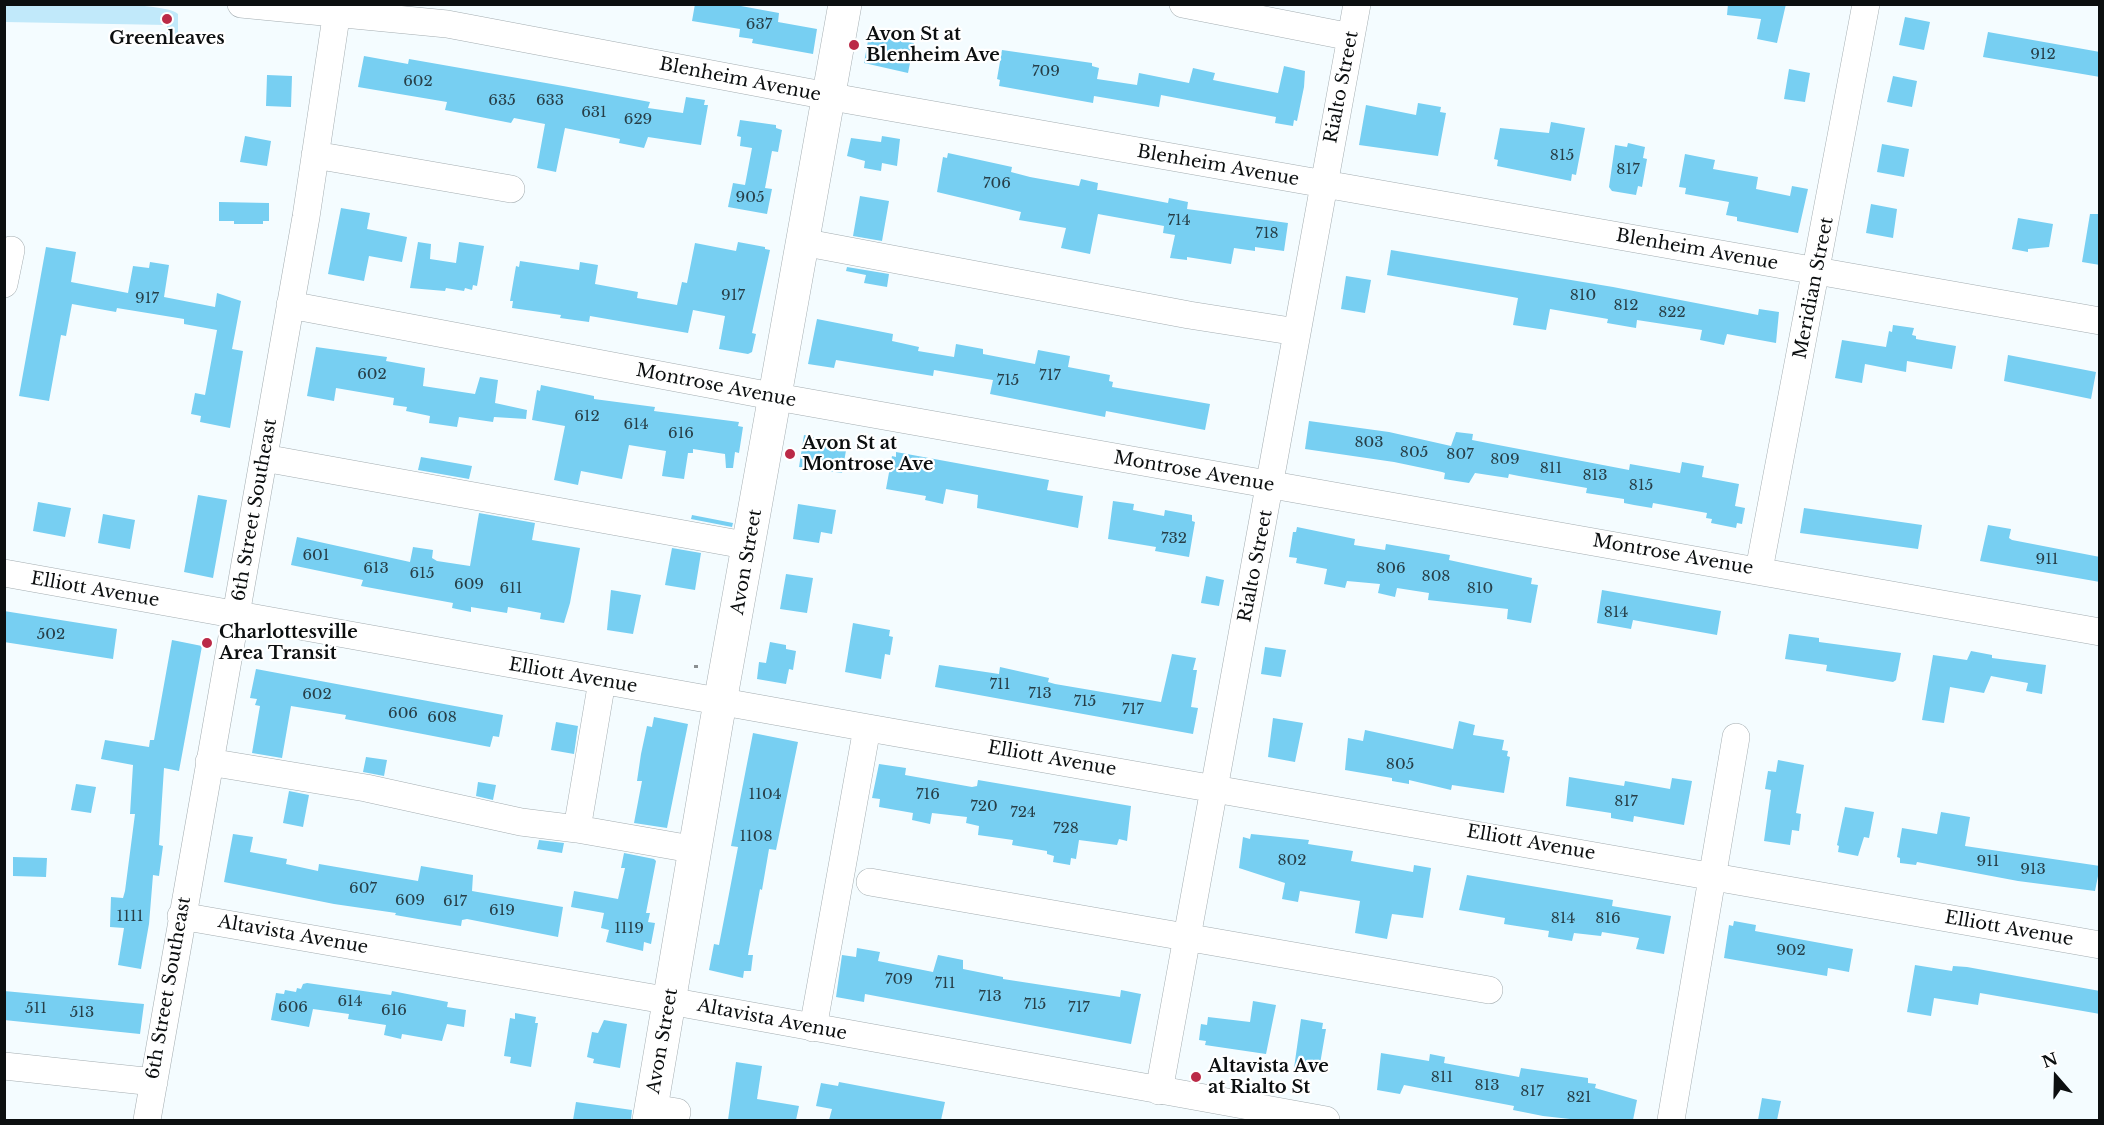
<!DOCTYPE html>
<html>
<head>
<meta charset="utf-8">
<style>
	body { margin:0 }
	#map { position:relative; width:2104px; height:1125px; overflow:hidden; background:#f4fcff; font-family:"Libre Baskerville",serif }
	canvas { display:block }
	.frame { position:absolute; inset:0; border:6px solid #0c0f10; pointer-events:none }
	.north { position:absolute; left:2026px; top:1047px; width:60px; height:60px; -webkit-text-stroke:4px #fff; paint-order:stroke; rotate:340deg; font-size:16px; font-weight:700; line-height:24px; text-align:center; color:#0c0f10 }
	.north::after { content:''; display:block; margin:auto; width:21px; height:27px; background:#0c0f10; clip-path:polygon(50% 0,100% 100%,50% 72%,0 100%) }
</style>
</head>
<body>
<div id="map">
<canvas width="2104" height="1125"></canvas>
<div class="frame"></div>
<div class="north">N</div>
</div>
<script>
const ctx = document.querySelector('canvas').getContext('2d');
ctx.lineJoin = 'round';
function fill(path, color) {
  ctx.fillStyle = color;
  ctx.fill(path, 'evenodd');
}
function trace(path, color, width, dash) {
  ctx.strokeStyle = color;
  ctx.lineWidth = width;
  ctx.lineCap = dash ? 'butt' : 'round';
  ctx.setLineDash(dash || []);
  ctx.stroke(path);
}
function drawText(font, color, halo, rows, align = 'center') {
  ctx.font = font + ' "Libre Baskerville",serif';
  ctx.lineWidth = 4.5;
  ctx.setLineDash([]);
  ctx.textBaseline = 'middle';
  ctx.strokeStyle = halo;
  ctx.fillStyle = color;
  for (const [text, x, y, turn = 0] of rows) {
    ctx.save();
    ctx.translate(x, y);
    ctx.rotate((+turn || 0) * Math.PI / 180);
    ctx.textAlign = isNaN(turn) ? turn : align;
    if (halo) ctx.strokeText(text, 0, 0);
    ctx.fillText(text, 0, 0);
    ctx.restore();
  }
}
fill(new Path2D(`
	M 5,4 C 31,4 166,0 178,14 L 178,39 L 173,43 L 167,39 L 167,25 L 5,22 Z`), '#c1e9fa');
fill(new Path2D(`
	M 695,4 L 730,4 L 779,13 L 778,22 L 817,29 L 813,54 L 752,43 L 753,39 L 739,37 L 740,29 L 692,21 Z
	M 1728,4 L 1786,4 L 1777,43 L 1757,39 L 1761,19 L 1727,15 Z
	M 1905,17 L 1930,22 L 1924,50 L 1899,45 Z
	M 1988,32 L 2100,52 L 2100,77 L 1983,57 Z
	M 869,35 L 914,43 L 908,73 L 864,63 Z
	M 1002,50 L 1092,63 L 1092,66 L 1099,68 L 1097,79 L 1137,85 L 1139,73 L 1189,83 L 1193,68 L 1215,73 L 1213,80 L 1278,93 L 1284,66 L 1305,71 L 1304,87 L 1297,121 L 1294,120 L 1293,126 L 1275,123 L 1276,117 L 1161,95 L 1159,107 L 1094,96 L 1093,103 L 999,86 L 1000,80 L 997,79 Z
	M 364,56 L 408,64 L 409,59 L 563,86 L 650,102 L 648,108 L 683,113 L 686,97 L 705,100 L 704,105 L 708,105 L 701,145 L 648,137 L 644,148 L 619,143 L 620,139 L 565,128 L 556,172 L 537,168 L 545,124 L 514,118 L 511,123 L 445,110 L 447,102 L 358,87 Z
	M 1789,69 L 1810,73 L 1805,102 L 1784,99 Z
	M 267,75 L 292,76 L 291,107 L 266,106 Z
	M 1893,76 L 1917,81 L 1912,107 L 1887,102 Z
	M 1418,103 L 1441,107 L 1440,112 L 1446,113 L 1438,156 L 1359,145 L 1366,105 L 1416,115 Z
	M 740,120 L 776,125 L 776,128 L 782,130 L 778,152 L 772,151 L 765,188 L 772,189 L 767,214 L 728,207 L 733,183 L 745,185 L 752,148 L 740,146 L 741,137 L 737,136 Z
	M 1551,122 L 1585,128 L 1576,175 L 1572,174 L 1571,181 L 1497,166 L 1498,160 L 1494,159 L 1500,128 L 1549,133 Z
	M 245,136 L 271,141 L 267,166 L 240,162 Z
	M 882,136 L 900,139 L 897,166 L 882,163 L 881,171 L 864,168 L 865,161 L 847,156 L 851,138 L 881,142 Z
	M 1628,143 L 1645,147 L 1643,158 L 1647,159 L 1642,187 L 1638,186 L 1636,195 L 1612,191 L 1609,187 L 1615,145 L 1627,147 Z
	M 1882,144 L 1909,149 L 1904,177 L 1877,172 Z
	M 948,153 L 1012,167 L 1011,172 L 1030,177 L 1079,186 L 1081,179 L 1098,183 L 1097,190 L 1100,190 L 1168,203 L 1169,198 L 1188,202 L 1187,209 L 1288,223 L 1284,251 L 1255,247 L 1255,251 L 1234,248 L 1231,264 L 1187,257 L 1187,260 L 1170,258 L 1175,235 L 1163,233 L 1164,226 L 1098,214 L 1090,254 L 1061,248 L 1066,228 L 1019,220 L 1021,212 L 937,192 L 943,157 L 947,158 Z
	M 1685,154 L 1715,160 L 1713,169 L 1758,177 L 1756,189 L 1790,196 L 1792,186 L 1808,189 L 1798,233 L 1737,221 L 1737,217 L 1726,215 L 1729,202 L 1685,194 L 1686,188 L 1679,187 Z
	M 860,196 L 889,201 L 882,241 L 853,236 Z
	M 219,202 L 269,203 L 269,221 L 263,221 L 263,224 L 234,224 L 234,221 L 219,221 Z
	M 1871,204 L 1897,209 L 1893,238 L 1866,233 Z
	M 341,208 L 370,213 L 367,229 L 407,237 L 402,262 L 369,256 L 364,281 L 328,274 Z
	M 2090,214 L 2100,214 L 2100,265 L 2082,262 Z
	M 2018,218 L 2053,224 L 2049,247 L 2028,249 L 2028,252 L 2012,249 Z
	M 418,242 L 431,244 L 430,259 L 456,263 L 459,242 L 484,246 L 477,286 L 473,285 L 472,290 L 465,288 L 464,291 L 446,288 L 445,291 L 410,288 Z
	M 738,242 L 765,247 L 765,249 L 770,250 L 752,333 L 756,334 L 752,352 L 748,354 L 719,349 L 725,316 L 693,310 L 688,333 L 590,316 L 589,322 L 560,318 L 561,315 L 512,308 L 513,301 L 510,301 L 516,266 L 519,267 L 520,261 L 579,270 L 580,262 L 598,265 L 595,284 L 638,292 L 637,298 L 677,305 L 682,282 L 687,283 L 695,243 L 736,251 Z
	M 46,247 L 76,252 L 71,282 L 128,293 L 133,266 L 149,268 L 150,262 L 169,265 L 164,297 L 215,307 L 217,293 L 241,301 L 232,349 L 243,351 L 230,428 L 200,422 L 201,416 L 191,414 L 195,393 L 205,395 L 217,330 L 184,324 L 184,319 L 117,308 L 116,312 L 72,304 L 66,336 L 61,335 L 49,401 L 19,396 Z
	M 1391,250 L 1613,287 L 1758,315 L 1759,309 L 1779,312 L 1776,343 L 1727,334 L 1724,345 L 1700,340 L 1702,330 L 1637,320 L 1636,328 L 1607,323 L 1608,319 L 1550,309 L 1546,330 L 1513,325 L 1518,298 L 1387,275 Z
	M 847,267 L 889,274 L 887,287 L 864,283 L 866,275 L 846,271 Z
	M 1346,276 L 1371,280 L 1365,313 L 1341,309 Z
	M 817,319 L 893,334 L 892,341 L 919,347 L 918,351 L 954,357 L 956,344 L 983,349 L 983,354 L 1035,364 L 1038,350 L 1070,356 L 1068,367 L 1110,375 L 1109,381 L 1113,382 L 1112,387 L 1210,404 L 1205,430 L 1106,411 L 1105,417 L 990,394 L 993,380 L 934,370 L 933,376 L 836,360 L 834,368 L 808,364 Z
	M 1893,325 L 1914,328 L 1912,335 L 1916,336 L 1916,339 L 1956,346 L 1952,369 L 1907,361 L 1906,372 L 1865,364 L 1862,383 L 1835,378 L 1842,340 L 1886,347 L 1889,331 L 1892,332 Z
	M 316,347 L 387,357 L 386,361 L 425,368 L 423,386 L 475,394 L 480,377 L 498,380 L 495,403 L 527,410 L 526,419 L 494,417 L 493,422 L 459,417 L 457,427 L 429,423 L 430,416 L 406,411 L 407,407 L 393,405 L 394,398 L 336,388 L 334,401 L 307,396 Z
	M 2008,355 L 2096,372 L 2091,399 L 2004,381 Z
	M 541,385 L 594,396 L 594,399 L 655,407 L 654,411 L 739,422 L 738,426 L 743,427 L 739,453 L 735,452 L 733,468 L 726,468 L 725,454 L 693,449 L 693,453 L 688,453 L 684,479 L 662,476 L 666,451 L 629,445 L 622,479 L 581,471 L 578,485 L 554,480 L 565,426 L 532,420 L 537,390 L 540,391 Z
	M 1309,421 L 1389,432 L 1451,446 L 1456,432 L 1473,434 L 1472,440 L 1629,470 L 1630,464 L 1680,473 L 1682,462 L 1704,466 L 1702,477 L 1739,484 L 1735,506 L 1745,508 L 1742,524 L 1737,523 L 1736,528 L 1711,523 L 1712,519 L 1706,518 L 1707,513 L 1653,503 L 1652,508 L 1634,505 L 1624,503 L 1624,499 L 1586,493 L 1587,488 L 1519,476 L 1509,474 L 1508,478 L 1475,473 L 1469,483 L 1444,479 L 1445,473 L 1442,472 L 1394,462 L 1305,449 Z
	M 804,435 L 847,445 L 842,473 L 799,467 Z
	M 896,452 L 1049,480 L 1047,490 L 1083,496 L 1078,528 L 977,508 L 978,495 L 946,489 L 943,504 L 925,500 L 926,496 L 886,489 L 892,456 L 896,457 Z
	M 421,457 L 472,466 L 469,479 L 418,470 Z
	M 198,495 L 227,500 L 213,578 L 184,572 Z
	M 1113,501 L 1134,504 L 1133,510 L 1164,516 L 1165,510 L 1192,515 L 1192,521 L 1195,522 L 1189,557 L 1155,551 L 1156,547 L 1108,539 Z
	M 38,502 L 71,508 L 65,537 L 33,531 Z
	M 798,504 L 836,510 L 832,534 L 821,532 L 819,543 L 793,539 Z
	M 1804,508 L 1922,525 L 1918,549 L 1800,533 Z
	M 479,513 L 535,523 L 532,540 L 580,548 L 570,603 L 564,623 L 540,619 L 541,613 L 508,607 L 507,613 L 471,607 L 471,612 L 452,608 L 453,603 L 361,586 L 363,580 L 291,565 L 297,537 L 410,562 L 413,547 L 433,550 L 432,558 L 437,561 L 470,566 Z
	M 103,514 L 135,520 L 130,549 L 98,543 Z
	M 692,515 L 733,523 L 732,527 L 691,519 Z
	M 1988,525 L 2011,529 L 2009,538 L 2012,540 L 2100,557 L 2100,582 L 1980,561 Z
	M 1297,527 L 1355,539 L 1354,545 L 1385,550 L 1386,544 L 1450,555 L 1449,560 L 1532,578 L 1531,584 L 1538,585 L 1531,623 L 1507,619 L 1508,609 L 1428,600 L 1429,593 L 1397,588 L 1395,597 L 1378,593 L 1380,584 L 1347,581 L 1345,588 L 1324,584 L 1327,569 L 1296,563 L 1297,558 L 1289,557 L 1293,532 L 1296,532 Z
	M 672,548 L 701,553 L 695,590 L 665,585 Z
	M 786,574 L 813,578 L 807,613 L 780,609 Z
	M 1206,576 L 1224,580 L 1219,606 L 1201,603 Z
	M 611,590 L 641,595 L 633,634 L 607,630 Z
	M 1602,590 L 1721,611 L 1717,635 L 1633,620 L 1631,629 L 1597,623 Z
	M 4,611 L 117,629 L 113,659 L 4,642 Z
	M 853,623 L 890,630 L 889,636 L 893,637 L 890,655 L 885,654 L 881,679 L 845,672 Z
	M 1789,634 L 1819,638 L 1819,642 L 1901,653 L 1896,680 L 1893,682 L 1826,671 L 1827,665 L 1785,659 Z
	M 172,640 L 202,646 L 179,771 L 164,768 L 159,845 L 163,846 L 159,876 L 153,875 L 149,924 L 141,969 L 118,965 L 124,928 L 110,927 L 111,897 L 123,898 L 125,891 L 135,814 L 130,814 L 133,765 L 101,759 L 105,740 L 149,747 L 150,740 L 154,740 Z
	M 770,642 L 786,645 L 786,649 L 796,651 L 793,670 L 789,669 L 786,684 L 757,679 L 759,662 L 766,663 Z
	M 1265,647 L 1286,650 L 1281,677 L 1261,674 Z
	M 1971,651 L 1992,655 L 1992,658 L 2046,665 L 2042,694 L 2026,691 L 2028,683 L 1991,676 L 1984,693 L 1950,687 L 1944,723 L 1922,720 L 1933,655 L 1967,660 Z
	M 1172,654 L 1196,658 L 1193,670 L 1197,670 L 1191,707 L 1198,708 L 1193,734 L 935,687 L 939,665 L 999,674 L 1000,667 L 1049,678 L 1048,682 L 1055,684 L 1161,702 Z
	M 256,669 L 503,715 L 499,737 L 493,736 L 490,747 L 345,719 L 346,715 L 291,706 L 282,758 L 252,753 L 260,706 L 255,705 L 257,699 L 250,698 Z
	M 654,717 L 688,724 L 667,828 L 634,823 L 642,781 L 637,781 L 641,754 L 647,726 L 652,727 Z
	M 1273,718 L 1303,723 L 1295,762 L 1268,757 Z
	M 1459,721 L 1475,725 L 1473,735 L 1504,740 L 1502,750 L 1508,751 L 1507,756 L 1510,757 L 1504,793 L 1452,785 L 1451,790 L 1409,780 L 1409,784 L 1392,781 L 1392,778 L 1345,770 L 1348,738 L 1363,741 L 1365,730 L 1453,749 Z
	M 556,722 L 578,726 L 574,754 L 551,750 Z
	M 753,733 L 798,742 L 776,850 L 769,849 L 762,890 L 760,889 L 748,955 L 753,955 L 751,971 L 744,971 L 743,978 L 709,970 L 714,944 L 719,945 L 728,899 L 738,847 L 731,846 Z
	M 366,757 L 387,760 L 384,776 L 363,772 Z
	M 1778,760 L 1804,765 L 1796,813 L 1801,814 L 1799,831 L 1792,830 L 1790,845 L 1764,841 L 1771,790 L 1765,789 L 1768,771 L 1776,772 Z
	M 879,764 L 906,768 L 905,775 L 972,787 L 977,786 L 978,780 L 1131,806 L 1127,841 L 1119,839 L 1117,845 L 1079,840 L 1076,859 L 1071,858 L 1070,865 L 1053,862 L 1054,856 L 1047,854 L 1047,851 L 1012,845 L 1013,840 L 978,835 L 979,826 L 966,823 L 967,817 L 932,813 L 930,824 L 912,820 L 913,813 L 879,807 L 880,799 L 872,798 Z
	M 1569,777 L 1624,786 L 1625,781 L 1670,789 L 1672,778 L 1692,781 L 1684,825 L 1634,816 L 1633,822 L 1611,818 L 1611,813 L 1566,806 Z
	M 478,782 L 496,785 L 493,800 L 476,796 Z
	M 76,784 L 96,787 L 91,813 L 71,810 Z
	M 289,791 L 309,795 L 303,827 L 283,823 Z
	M 1845,807 L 1874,812 L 1869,838 L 1864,837 L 1858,856 L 1838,852 L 1839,846 L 1837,845 Z
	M 1941,812 L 1970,817 L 1965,846 L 2100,866 L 2095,891 L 2018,881 L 1917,862 L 1916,865 L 1900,863 L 1900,858 L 1897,857 L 1902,828 L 1937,834 Z
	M 233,834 L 253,837 L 250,852 L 287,859 L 286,864 L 318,871 L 319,864 L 418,881 L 421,866 L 473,875 L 472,891 L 563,907 L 558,937 L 467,919 L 462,920 L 461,926 L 418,919 L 395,915 L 396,913 L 334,904 L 224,882 Z
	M 1251,834 L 1309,840 L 1308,844 L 1353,851 L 1351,861 L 1413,872 L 1414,865 L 1431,868 L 1423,918 L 1392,914 L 1387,939 L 1355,933 L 1360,901 L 1300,891 L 1298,902 L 1282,899 L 1285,883 L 1239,868 L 1243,837 L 1250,839 Z
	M 539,840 L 564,843 L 562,853 L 537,849 Z
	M 624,853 L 654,859 L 656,861 L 646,913 L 650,913 L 648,922 L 655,923 L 651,944 L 644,942 L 643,951 L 606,942 L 609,930 L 601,928 L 604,913 L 571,907 L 574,891 L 618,899 L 625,868 L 621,868 Z
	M 13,857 L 47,858 L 46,877 L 13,876 Z
	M 1467,875 L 1613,900 L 1612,906 L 1671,916 L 1664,954 L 1636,949 L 1639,938 L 1602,932 L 1601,936 L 1574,933 L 1572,941 L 1548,937 L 1549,931 L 1504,924 L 1505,918 L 1459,910 Z
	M 1734,921 L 1756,925 L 1755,931 L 1853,949 L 1849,972 L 1828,968 L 1827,976 L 1724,958 L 1729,925 L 1733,926 Z
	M 857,948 L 880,952 L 878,961 L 933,972 L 938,955 L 963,960 L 963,969 L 1003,977 L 1003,979 L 1120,997 L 1121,990 L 1141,994 L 1131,1044 L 865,994 L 864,1002 L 836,997 L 842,955 L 856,957 Z
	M 1915,965 L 1952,971 L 1953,966 L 1967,967 L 2100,991 L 2100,1014 L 1980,993 L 1978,1005 L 1934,998 L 1931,1016 L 1907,1012 Z
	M 307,983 L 391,995 L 392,991 L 448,1002 L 447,1007 L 466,1010 L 464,1027 L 447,1024 L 442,1041 L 402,1034 L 401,1039 L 384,1035 L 386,1025 L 348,1019 L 349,1014 L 313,1009 L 309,1027 L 271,1020 L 276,993 L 284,994 L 285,990 L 296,992 L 297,988 L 301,989 L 303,984 Z
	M 4,991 L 144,1004 L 140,1034 L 4,1020 Z
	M 1253,1001 L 1276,1005 L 1266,1054 L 1205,1045 L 1206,1041 L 1199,1040 L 1201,1024 L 1207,1025 L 1208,1017 L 1250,1022 Z
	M 515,1013 L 536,1017 L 535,1023 L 538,1023 L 531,1067 L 510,1063 L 511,1057 L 504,1056 L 510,1018 L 515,1019 Z
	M 1301,1019 L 1323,1023 L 1322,1029 L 1326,1029 L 1320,1064 L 1317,1063 L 1313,1071 L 1294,1068 Z
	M 604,1020 L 627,1024 L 620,1068 L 593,1063 L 594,1059 L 587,1057 L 592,1032 L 598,1033 Z
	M 1381,1053 L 1429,1061 L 1430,1054 L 1445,1057 L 1444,1063 L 1519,1077 L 1521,1068 L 1588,1078 L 1588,1083 L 1596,1084 L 1595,1088 L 1637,1100 L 1633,1120 L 1579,1120 L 1543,1116 L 1513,1110 L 1514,1106 L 1404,1085 L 1400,1094 L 1377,1090 Z
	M 736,1062 L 762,1066 L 757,1099 L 799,1106 L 796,1120 L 728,1120 Z
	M 839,1082 L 945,1102 L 941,1120 L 829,1120 L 832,1109 L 816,1106 L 821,1083 L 838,1086 Z
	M 1762,1098 L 1781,1101 L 1777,1120 L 1758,1120 Z
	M 576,1102 L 632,1110 L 631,1120 L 573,1120 Z`), '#77cff2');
const minor = new Path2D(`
	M 241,4 L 447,24 L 849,100 L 2100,321
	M 1183,4 L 1351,37
	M 315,155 L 511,189
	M 802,242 L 1189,315 L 1297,332
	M 4,284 L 11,250
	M 290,305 L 777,397 L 2100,632
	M 264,458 L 750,546
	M 1759,570 L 1866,4
	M 4,573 C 702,702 1401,819 2100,945
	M 602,681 L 577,829 L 697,850
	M 209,762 L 366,788 L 521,822 L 577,829
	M 870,882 L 1489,990
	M 181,916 L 653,998 L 1326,1120
	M 813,1028 L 867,728
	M 4,1066 L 154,1082
	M 1159,1091 C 1228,729 1289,366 1357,4
	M 652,1108 L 677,1112 L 675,1120
	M 147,1120 L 306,217 L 338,4
	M 1671,1120 L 1736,737`);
const major = new Path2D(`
	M 649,1120 L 716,725 L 845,4`);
trace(minor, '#a4adb1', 28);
trace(major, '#a4adb1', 34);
trace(new Path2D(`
	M 696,665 L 696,669`), '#8a8f91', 4, [3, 3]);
trace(minor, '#fff', 27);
trace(major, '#fff', 33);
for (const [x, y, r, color] of [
	[167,19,6,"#bb2a47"],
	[854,45,6,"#bb2a47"],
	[790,454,6,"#bb2a47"],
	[207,643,6,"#bb2a47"],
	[1196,1077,6,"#bb2a47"]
]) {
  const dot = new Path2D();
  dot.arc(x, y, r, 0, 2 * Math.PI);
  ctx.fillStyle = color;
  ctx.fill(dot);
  trace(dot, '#fff', 2);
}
drawText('15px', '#273f48', null, [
	["637",759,25],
	["912",2043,55],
	["709",1046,72],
	["602",418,82],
	["635",502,101],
	["633",550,101],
	["631",594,113],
	["629",638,120],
	["815",1562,156],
	["817",1628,170],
	["706",997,184],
	["905",750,198],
	["714",1179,221],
	["718",1267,234],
	["917",733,296],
	["810",1583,296],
	["917",147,299],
	["812",1626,306],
	["822",1672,313],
	["602",372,375],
	["717",1050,376],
	["715",1008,381],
	["612",587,417],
	["614",636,425],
	["616",681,434],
	["803",1369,443],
	["805",1414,453],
	["807",1460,455],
	["809",1505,460],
	["811",1551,469],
	["813",1595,476],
	["815",1641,486],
	["732",1174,539],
	["601",316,556],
	["911",2047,560],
	["613",376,569],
	["806",1391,569],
	["615",422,574],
	["808",1436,577],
	["609",469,585],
	["611",511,589],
	["810",1480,589],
	["814",1616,613],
	["502",51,635],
	["711",1000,685],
	["713",1040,694],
	["602",317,695],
	["715",1085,702],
	["717",1133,710],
	["606",403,714],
	["608",442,718],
	["805",1400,765],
	["1104",765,795],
	["716",928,795],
	["817",1626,802],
	["720",984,807],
	["724",1023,813],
	["728",1066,829],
	["1108",756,837],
	["802",1292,861],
	["911",1988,862],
	["913",2033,870],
	["607",363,889],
	["609",410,901],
	["617",455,902],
	["619",502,911],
	["1111",130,917],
	["814",1563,919],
	["816",1608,919],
	["1119",629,929],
	["902",1791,951],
	["709",899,980],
	["711",945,984],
	["713",990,997],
	["614",350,1002],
	["715",1035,1005],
	["606",293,1008],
	["717",1079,1008],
	["511",36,1009],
	["616",394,1011],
	["513",82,1013],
	["811",1442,1078],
	["813",1487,1086],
	["817",1532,1092],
	["821",1579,1098]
]);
drawText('bold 18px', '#0c0f10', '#fff', [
	["Avon St at",866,35],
	["Blenheim Ave",866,56],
	["Greenleaves",167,39,"center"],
	["Avon St at",802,444],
	["Montrose Ave",802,465],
	["Charlottesville",219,633],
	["Area Transit",219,654],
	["Altavista Ave",1208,1067],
	["at Rialto St",1208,1088]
], 'left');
drawText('18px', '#0c0f10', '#fff', [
	["Blenheim Avenue",740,80,11],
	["Rialto Street",1342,87,-79],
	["Blenheim Avenue",1218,166,10],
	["Blenheim Avenue",1697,250,10],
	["Meridian Street",1814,288,-79],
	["Montrose Avenue",716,386,11],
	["Montrose Avenue",1194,472,10],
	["6th Street Southeast",255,510,-80],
	["Montrose Avenue",1673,555,10],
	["Avon Street",747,562,-80],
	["Rialto Street",1256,566,-79],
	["Elliott Avenue",95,590,10],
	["Elliott Avenue",573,676,10],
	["Elliott Avenue",1052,759,10],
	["Elliott Avenue",1531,843,10],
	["Elliott Avenue",2009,929,10],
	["Altavista Avenue",293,935,10],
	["6th Street Southeast",169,988,-80],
	["Altavista Avenue",772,1020,11],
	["Avon Street",663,1041,-80]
]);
</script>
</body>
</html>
